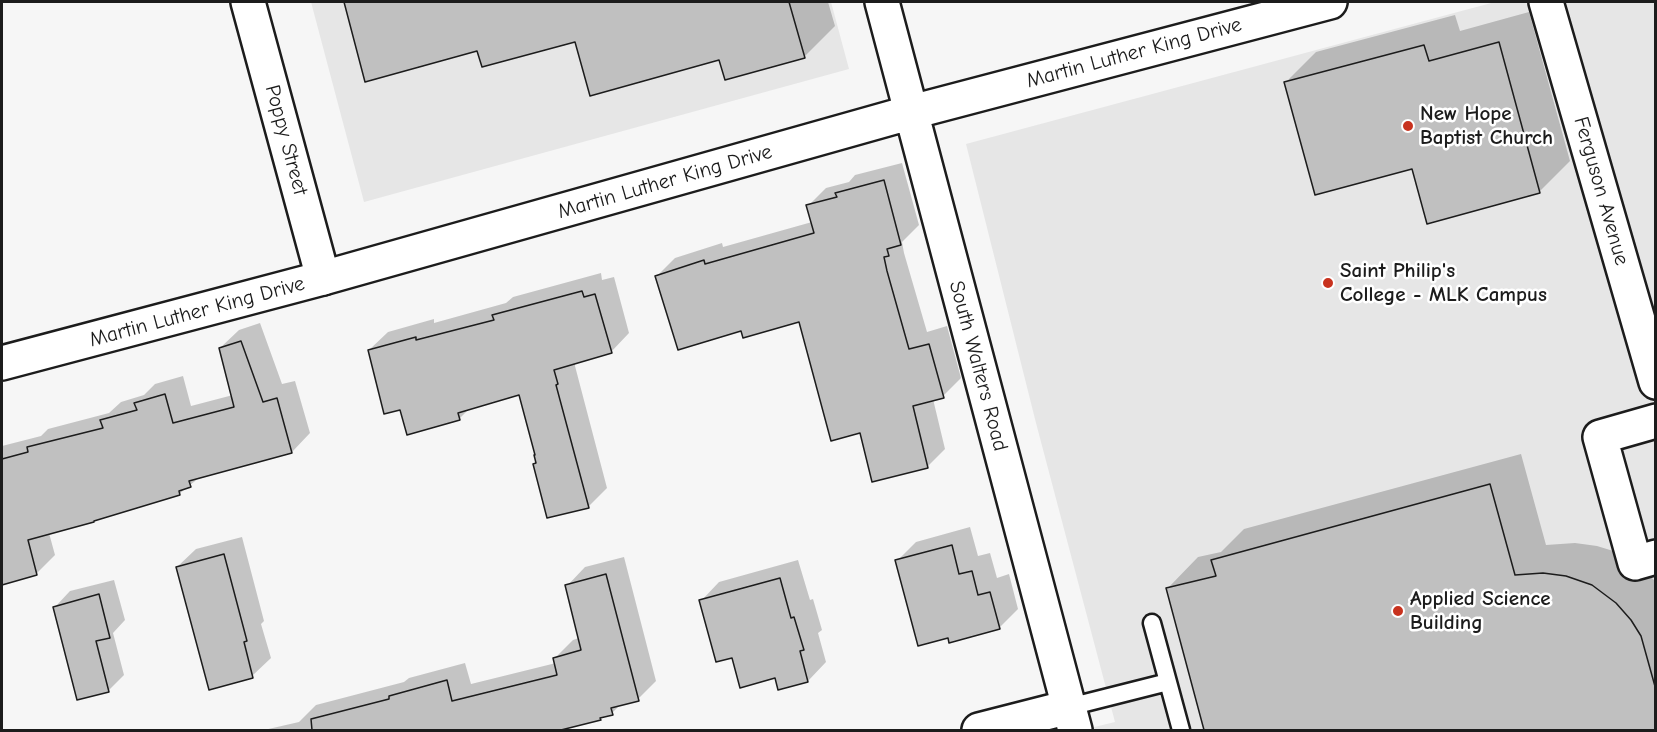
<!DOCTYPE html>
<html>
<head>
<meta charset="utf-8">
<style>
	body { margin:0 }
	#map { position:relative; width:1657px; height:732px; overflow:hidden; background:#f6f6f6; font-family:"Comic Neue",sans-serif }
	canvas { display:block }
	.frame { position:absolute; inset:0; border:3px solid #1c1c1c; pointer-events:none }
</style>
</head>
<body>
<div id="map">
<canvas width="1657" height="732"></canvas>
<div class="frame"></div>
</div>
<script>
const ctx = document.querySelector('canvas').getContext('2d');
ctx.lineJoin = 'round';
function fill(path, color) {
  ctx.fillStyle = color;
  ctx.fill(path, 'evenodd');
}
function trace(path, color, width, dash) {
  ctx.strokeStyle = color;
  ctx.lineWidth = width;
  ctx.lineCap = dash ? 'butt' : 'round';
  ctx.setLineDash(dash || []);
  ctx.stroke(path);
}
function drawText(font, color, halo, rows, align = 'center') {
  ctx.font = font + ' "Comic Neue",sans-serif';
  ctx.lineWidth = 5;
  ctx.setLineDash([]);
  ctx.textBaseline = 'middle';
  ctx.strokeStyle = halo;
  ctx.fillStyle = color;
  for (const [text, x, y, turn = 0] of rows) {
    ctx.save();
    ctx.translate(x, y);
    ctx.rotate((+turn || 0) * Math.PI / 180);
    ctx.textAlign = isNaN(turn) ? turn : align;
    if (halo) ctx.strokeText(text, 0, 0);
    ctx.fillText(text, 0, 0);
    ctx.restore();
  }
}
fill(new Path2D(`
	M 311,2 L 831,2 L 849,69 L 364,202 Z
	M 1495,2 L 1655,2 L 1655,730 L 1082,730 L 1115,722 L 1036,423 L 966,144 Z`), '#e6e6e6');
fill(new Path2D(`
	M 345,2 L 828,2 L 835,26 L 804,57 L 720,59 L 576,40 L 478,50 L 367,80 Z
	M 1529,12 L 1570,161 L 1539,192 L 1413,167 L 1285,83 L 1316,52 L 1455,15 L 1460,31 Z
	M 902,163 L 919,225 L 902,242 L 904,253 L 927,332 L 947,326 L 961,378 L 943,396 L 933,399 L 945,449 L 927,467 L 800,320 L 742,329 L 657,276 L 675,258 L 722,243 L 723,247 L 812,222 L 808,206 L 826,188 L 849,182 L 855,175 Z
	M 601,273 L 602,280 L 614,277 L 629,333 L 611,352 L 575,362 L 575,366 L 607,488 L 589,506 L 548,517 L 535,464 L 537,462 L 520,393 L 470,408 L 459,419 L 401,408 L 369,350 L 388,332 L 434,319 L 434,323 L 506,303 L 513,297 Z
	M 260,323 L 282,384 L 295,381 L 310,433 L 292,452 L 200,477 L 179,494 L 49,533 L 55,555 L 36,574 L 2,583 L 2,446 L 41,436 L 48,429 L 109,413 L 121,402 L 144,395 L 155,384 L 183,376 L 191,406 L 233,395 L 220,348 L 239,330 Z
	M 1521,454 L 1546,545 L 1575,543 L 1597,546 L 1623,554 L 1646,572 L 1656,582 L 1656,730 L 1207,730 L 1168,588 L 1198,557 L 1221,552 L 1244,529 Z
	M 970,527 L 978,556 L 990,553 L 997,578 L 1009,574 L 1018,609 L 999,628 L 897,561 L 916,542 Z
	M 242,537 L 264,621 L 261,624 L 271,658 L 252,676 L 177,567 L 196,549 Z
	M 624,557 L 656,681 L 638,699 L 622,703 L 612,713 L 600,719 L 555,730 L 264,730 L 299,722 L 316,705 L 404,682 L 409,678 L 465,663 L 471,684 L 556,663 L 555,658 L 573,640 L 579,638 L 567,586 L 585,567 Z
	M 798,560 L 810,600 L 813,599 L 822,630 L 818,633 L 826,662 L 808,681 L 776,676 L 733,656 L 701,601 L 719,582 Z
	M 114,580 L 125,620 L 113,633 L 124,675 L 108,691 L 55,607 L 70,591 Z`), '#0003');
const building = new Path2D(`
	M 344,2 L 789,2 L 805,58 L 725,80 L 719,60 L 590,96 L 575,42 L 482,67 L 477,51 L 365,82 Z
	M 1499,42 L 1540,193 L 1427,224 L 1412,169 L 1315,195 L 1284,82 L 1424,45 L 1429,61 Z
	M 884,180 L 901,245 L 887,249 L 889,256 L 884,257 L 887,271 L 909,349 L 929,344 L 944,398 L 913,406 L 928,468 L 872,482 L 860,433 L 831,441 L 799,322 L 743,338 L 741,331 L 678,350 L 655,276 L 704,260 L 705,264 L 814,233 L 806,205 L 837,197 L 835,193 Z
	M 582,291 L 584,297 L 595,294 L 612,353 L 554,370 L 558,384 L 556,385 L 589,508 L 547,518 L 533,464 L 536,463 L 534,455 L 535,455 L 519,395 L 458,413 L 460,420 L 407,435 L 400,410 L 384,414 L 368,350 L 416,337 L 416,340 L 494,320 L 492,315 Z
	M 241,341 L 263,402 L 277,398 L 292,453 L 189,481 L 191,487 L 179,491 L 180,495 L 94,521 L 94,522 L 28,540 L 37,575 L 2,585 L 2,459 L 28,452 L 27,447 L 103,428 L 100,420 L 137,410 L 134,403 L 165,394 L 173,423 L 234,407 L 219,348 Z
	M 1490,484 L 1515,575 L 1543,573 L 1566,576 L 1592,585 L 1616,603 L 1631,620 L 1641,636 L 1656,690 L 1656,730 L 1204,730 L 1166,588 L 1216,576 L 1211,560 Z
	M 952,545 L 959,574 L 972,571 L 978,595 L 990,592 L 1000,629 L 949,643 L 948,638 L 918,646 L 895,560 Z
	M 224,554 L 247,641 L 244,642 L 253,678 L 209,690 L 176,567 Z
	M 606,574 L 639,701 L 611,708 L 613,715 L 600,718 L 601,720 L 561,730 L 312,730 L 311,719 L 389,699 L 389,696 L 447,680 L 452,701 L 557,675 L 553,658 L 581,650 L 565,585 Z
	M 780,578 L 791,618 L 794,617 L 804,650 L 800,651 L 808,682 L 778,690 L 775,678 L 740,688 L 732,658 L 716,662 L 699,600 Z
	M 99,594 L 110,638 L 96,641 L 109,692 L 77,700 L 53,607 Z`);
fill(building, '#c0c0c0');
trace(building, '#1c1c1c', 1.5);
const lane = new Path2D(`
	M 1152,623 L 1168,682
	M 1069,707 L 1168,682 L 1181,730`);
const street = new Path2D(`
	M 248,2 L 323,278
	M 1546,2 L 1656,382
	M 1656,421 L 1600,437 L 1635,563 L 1656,557
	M 979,730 L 1069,707`);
const secondary = new Path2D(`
	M 882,2 L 1075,730
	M 2,363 L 323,278 L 912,112 L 1330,2`);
trace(lane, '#1c1c1c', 21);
trace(street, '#1c1c1c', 38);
trace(secondary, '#1c1c1c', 38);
trace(lane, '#fff', 16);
trace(street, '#fff', 33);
trace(secondary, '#fff', 33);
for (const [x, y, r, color] of [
	[1408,126,6,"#c8321e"],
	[1328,283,6,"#c8321e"],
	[1398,611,6,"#c8321e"]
]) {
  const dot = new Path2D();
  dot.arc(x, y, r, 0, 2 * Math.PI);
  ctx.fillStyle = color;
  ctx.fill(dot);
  trace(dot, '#fff', 2);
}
drawText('21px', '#1c1c1c', '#fff', [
	["Martin Luther King Drive",1134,53,-15],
	["Poppy Street",286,140,75],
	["Martin Luther King Drive",665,182,-16],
	["Ferguson Avenue",1601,191,74],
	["Martin Luther King Drive",197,312,-15],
	["South Walters Road",978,366,75]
]);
drawText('bold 21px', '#1c1c1c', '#fff', [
	["New Hope",1420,114],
	["Baptist Church",1420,138],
	["Saint Philip's",1340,271],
	["College - MLK Campus",1340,295],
	["Applied Science",1410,599],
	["Building",1410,623]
], 'left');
</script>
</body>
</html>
